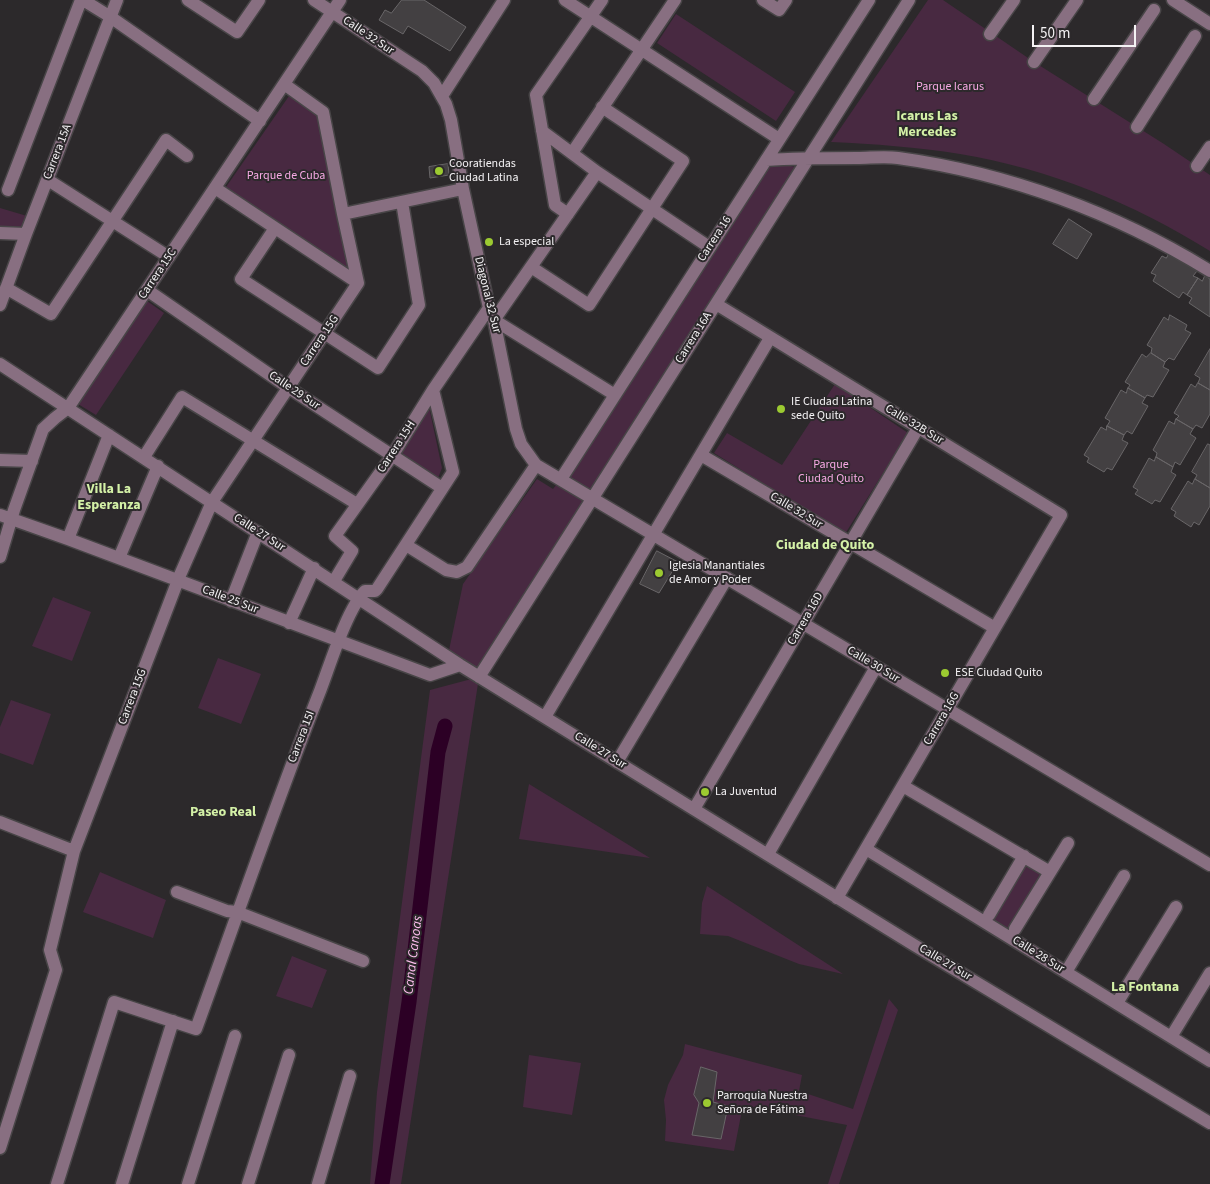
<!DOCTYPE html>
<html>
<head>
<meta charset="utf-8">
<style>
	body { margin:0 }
	#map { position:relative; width:1210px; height:1184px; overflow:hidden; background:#2c292b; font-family:"Source Sans 3",sans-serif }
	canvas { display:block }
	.scale { position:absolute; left:1032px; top:25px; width:104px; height:22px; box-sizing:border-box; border:2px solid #f4f2f4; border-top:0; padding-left:6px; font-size:15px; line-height:18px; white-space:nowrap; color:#f4f2f4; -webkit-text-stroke:4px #2c292b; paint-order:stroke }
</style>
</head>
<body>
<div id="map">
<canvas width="1210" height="1184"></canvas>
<div class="scale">50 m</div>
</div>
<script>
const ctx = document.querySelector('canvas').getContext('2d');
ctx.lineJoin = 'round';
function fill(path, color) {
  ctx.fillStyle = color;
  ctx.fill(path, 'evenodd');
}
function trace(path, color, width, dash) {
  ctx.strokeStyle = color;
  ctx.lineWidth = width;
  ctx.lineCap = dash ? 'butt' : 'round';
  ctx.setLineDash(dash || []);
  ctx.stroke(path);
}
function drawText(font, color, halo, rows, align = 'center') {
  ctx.font = font + ' "Source Sans 3",sans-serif';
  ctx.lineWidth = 4;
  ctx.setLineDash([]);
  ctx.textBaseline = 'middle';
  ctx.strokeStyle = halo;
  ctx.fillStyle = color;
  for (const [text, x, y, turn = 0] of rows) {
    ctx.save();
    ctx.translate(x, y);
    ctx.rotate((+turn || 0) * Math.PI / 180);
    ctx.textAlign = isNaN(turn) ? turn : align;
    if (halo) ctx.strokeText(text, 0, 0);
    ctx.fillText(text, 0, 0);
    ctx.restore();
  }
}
fill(new Path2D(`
	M 928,0 L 943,0 L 1034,62 L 1164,144 L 1210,175 L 1210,251 C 1133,203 1050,169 960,154 C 917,147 874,144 831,142 Z
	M 676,14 L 795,92 L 776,121 L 657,43 Z
	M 289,96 L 318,114 L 348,271 L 226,187 Z
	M 766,160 L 799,168 L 479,677 L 401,1184 L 370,1184 L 377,1092 L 430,690 L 479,677 L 448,655 L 463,584 L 537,479 L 553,489 L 561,479 Z
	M 0,208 L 27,216 L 22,227 L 0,227 Z
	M 147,301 L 164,313 L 96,415 L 78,404 Z
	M 835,384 L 908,433 L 845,534 L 714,453 L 727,433 L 782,465 Z
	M 429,407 L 442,468 L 438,478 L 401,453 Z
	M 53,597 L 91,612 L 72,661 L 32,646 Z
	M 218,658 L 261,674 L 241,724 L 198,708 Z
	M 11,700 L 51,714 L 33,765 L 0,753 L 0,727 Z
	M 529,784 L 650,858 L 519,839 Z
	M 1024,862 L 1044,874 L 1011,930 L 991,918 Z
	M 100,872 L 166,900 L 153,938 L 83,912 Z
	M 707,886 L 843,974 L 799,964 L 728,936 L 700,934 L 702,903 Z
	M 292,956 L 327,970 L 312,1008 L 276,996 Z
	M 889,999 L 898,1010 L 839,1184 L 828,1184 L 847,1125 L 743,1105 L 734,1151 L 665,1141 L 666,1120 L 664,1100 L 668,1085 L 683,1055 L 685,1044 L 802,1075 L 799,1091 L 853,1109 Z
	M 529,1055 L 581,1063 L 572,1115 L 523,1107 Z`), '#482941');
trace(new Path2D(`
	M 382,1184 L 409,1002 L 438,752 L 445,726`), '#2c0025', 15);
const building = new Path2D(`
	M 402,0 L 424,0 L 466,27 L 450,51 L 408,26 L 403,34 L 379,20 L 385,10 L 391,13 Z
	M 448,164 L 449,175 L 430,178 L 429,167 Z
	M 1069,219 L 1092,234 L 1077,259 L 1053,244 Z
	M 1169,254 L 1197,271 L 1193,276 L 1198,278 L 1187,295 L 1183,292 L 1179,298 L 1153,281 L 1156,275 L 1151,273 L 1162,256 L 1166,258 Z
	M 1205,276 L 1210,279 L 1210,317 L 1189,303 L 1192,298 L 1187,295 L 1198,278 L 1202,281 Z
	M 1170,315 L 1187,325 L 1185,330 L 1191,333 L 1174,360 L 1169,358 L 1165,362 L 1151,353 L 1152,348 L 1147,345 L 1164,317 L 1168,320 Z
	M 1210,349 L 1210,390 L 1198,383 L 1200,378 L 1195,375 Z
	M 1151,353 L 1165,362 L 1163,367 L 1169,370 L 1153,397 L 1147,395 L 1145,398 L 1128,388 L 1130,385 L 1125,382 L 1142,354 L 1146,357 Z
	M 1198,383 L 1210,390 L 1210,414 L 1202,428 L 1196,425 L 1193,429 L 1176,419 L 1179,416 L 1174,413 L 1191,384 L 1195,387 Z
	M 1128,388 L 1145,398 L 1142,403 L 1148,406 L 1132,434 L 1127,431 L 1124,435 L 1107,426 L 1110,421 L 1105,418 L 1121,390 L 1126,393 Z
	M 1176,419 L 1193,429 L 1190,434 L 1196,438 L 1180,465 L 1175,462 L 1173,467 L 1156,457 L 1157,453 L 1153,450 L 1169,421 L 1174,424 Z
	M 1107,426 L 1124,435 L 1122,440 L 1128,443 L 1112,470 L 1107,468 L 1104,472 L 1087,462 L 1089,458 L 1084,455 L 1101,427 L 1106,430 Z
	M 1208,444 L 1210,445 L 1210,488 L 1195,479 L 1197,475 L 1192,472 Z
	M 1156,457 L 1173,467 L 1171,472 L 1176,475 L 1160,502 L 1155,500 L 1152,504 L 1135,494 L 1138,490 L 1133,487 L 1149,458 L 1154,461 Z
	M 1195,479 L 1210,488 L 1210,506 L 1199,525 L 1194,522 L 1191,527 L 1174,516 L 1176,512 L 1171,509 L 1188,481 L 1192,484 Z
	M 657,551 L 678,562 L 659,593 L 640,584 Z
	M 701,1067 L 717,1072 L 713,1102 L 728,1106 L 721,1139 L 692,1135 L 699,1103 L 694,1095 Z`);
fill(building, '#434042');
trace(building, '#696668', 1);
const minor = new Path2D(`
	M 83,0 L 109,16 L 260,121
	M 188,0 L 237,32 L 259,0
	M 314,0 L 422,71 L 434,83 L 446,104 L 451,120 L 463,189 L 489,308 L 494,320 L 516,429 L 521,444 L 536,465 L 1210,865
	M 565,0 L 779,139
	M 763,0 L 779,10 L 786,0
	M 1173,0 L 1210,24
	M 990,34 L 1014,0
	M 1034,62 L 1077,0
	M 284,84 L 323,112 L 343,214 L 358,283
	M 442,96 L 504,0
	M 1094,99 L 1154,10
	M 1137,127 L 1195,36
	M 542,131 L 597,172 L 709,247
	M 572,153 L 675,0
	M 766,160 C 796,158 826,158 857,158 C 870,158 885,156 898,158 C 1008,173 1116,213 1210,271
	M 1197,166 L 1210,147
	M 597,172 L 494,320 L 615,395
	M 48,180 L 169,257
	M 215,188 L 358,283
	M 8,190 L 81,0
	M 343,214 L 463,189
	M 568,214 L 555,205 L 536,95 L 602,0
	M 275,228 L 241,279 L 378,368 L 419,305 L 402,202
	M 0,233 L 26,234
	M 531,267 L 589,305 L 683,161 L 602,107
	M 6,288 L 51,314 L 166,140 L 187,156
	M 147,290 L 289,388 L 442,488
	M 716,304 L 1061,515 L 837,898
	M 0,305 L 26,234 L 117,0
	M 0,364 L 460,665 L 914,945 L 1210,1123
	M 701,455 L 995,628
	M 144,457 L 182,397 L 357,504
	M 0,460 L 32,461
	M 561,479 L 869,0
	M 0,515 L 68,539 L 430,675 L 460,665
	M 68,539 L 109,435
	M 406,545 L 446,570 L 457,572 L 467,567 L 536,465
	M 0,557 L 14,510 L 43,429 L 55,418 L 68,408 L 340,0
	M 119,558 L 158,466
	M 334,581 L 352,551 L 335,536 L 392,456 L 433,390 L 489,308
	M 231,601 L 258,532
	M 289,623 L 314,568
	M 479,677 L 909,0
	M 545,717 L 770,338
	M 617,762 L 727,578
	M 903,786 L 1050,872
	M 694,809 L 918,428
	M 0,822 L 74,851
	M 866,849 L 1210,1061
	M 768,854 L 876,667
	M 177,892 L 227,911 L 237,912 L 363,961
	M 989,915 L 1024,856
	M 1015,929 L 1068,843
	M 1066,972 L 1124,876
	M 1117,1003 L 1176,907
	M 1171,1037 L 1210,973
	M 0,1148 L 56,970 L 50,950 L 74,851 L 180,575 L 212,502 L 358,283
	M 57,1184 L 114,1002 L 196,1029 C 237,916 276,803 320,691 C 330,665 347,609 365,591 L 375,591 L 377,589 L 453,472 L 433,390
	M 122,1184 L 173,1021
	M 188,1184 L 235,1036
	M 248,1184 L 289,1055
	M 318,1184 L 350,1076`);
trace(minor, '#484547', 15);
trace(minor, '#886f81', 12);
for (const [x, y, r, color] of [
	[439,171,5,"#9cca31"],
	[489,242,5,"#9cca31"],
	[781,409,5,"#9cca31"],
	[659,573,5,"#9cca31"],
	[945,673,5,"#9cca31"],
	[705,792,5,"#9cca31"],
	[707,1103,5,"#9cca31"]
]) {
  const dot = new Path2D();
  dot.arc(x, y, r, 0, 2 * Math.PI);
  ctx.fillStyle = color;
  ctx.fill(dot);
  trace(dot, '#2c292b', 2);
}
drawText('12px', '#f4f2f4', '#2c292b', [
	["Calle 32 Sur",368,36,34],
	["Carrera 15A",58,152,-69],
	["Carrera 16",715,239,-57],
	["Carrera 15C",158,274,-56],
	["Diagonal 32 Sur",487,295,76],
	["Carrera 16A",694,338,-58],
	["Carrera 15G",320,341,-56],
	["Calle 29 Sur",294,391,34],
	["Calle 32B Sur",914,425,31],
	["Carrera 15H",397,447,-57],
	["Calle 32 Sur",796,511,31],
	["Calle 27 Sur",259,533,33],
	["Calle 25 Sur",230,600,21],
	["Carrera 16D",806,619,-60],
	["Calle 30 Sur",873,665,31],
	["Carrera 15G",133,697,-69],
	["Carrera 16G",942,719,-60],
	["Carrera 15I",302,737,-69],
	["Calle 27 Sur",600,751,32],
	["Calle 28 Sur",1038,955,32],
	["Calle 27 Sur",945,963,31]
]);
drawText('12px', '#f7a9e4', '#2c292b', [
	["Parque Icarus",950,87],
	["Parque de Cuba",286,176],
	["Parque",831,465],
	["Ciudad Quito",831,479]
]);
drawText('12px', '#f4f2f4', '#2c292b', [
	["Cooratiendas",449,164],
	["Ciudad Latina",449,178],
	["La especial",499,242],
	["IE Ciudad Latina",791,402],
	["sede Quito",791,416],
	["Iglesia Manantiales",669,566],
	["de Amor y Poder",669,580],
	["ESE Ciudad Quito",955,673],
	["La Juventud",715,792],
	["Parroquia Nuestra",717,1096],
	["Señora de Fátima",717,1110]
], 'left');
drawText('bold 14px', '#d4f1a7', '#2c292b', [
	["Icarus Las",927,117],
	["Mercedes",927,133],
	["Villa La",109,490],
	["Esperanza",109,506],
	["Ciudad de Quito",825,546],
	["Paseo Real",223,813],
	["La Fontana",1145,988]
]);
drawText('italic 14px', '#fbbcec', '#2c292b', [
	["Canal Canoas",414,955,-83]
]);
</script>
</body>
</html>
